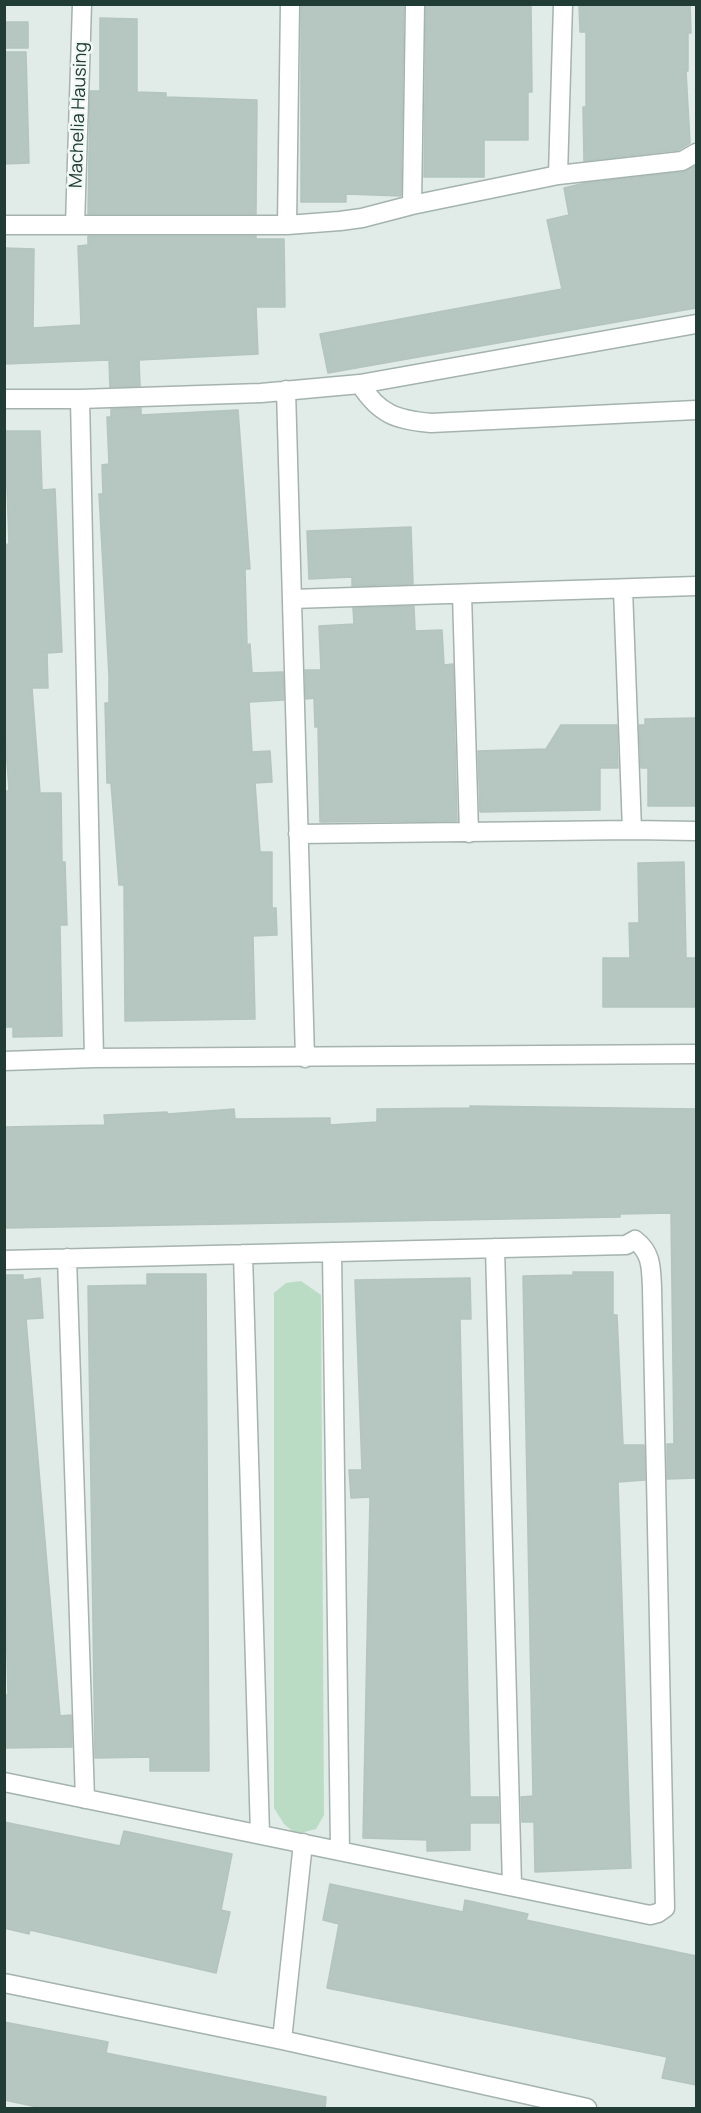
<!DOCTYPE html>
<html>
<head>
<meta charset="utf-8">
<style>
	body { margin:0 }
	#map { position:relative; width:701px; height:2113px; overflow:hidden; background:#e1ebe7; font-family:Manrope,sans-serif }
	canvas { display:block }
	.frame { position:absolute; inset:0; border:6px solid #213c35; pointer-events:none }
</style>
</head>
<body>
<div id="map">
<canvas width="701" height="2113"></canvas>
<div class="frame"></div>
</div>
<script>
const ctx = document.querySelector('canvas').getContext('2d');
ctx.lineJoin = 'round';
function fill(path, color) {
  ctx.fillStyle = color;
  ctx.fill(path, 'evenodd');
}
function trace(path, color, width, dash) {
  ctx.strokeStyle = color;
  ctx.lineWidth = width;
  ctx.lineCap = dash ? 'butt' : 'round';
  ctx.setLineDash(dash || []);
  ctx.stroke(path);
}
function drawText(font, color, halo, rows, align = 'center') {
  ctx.font = font + ' Manrope,sans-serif';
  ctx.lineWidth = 5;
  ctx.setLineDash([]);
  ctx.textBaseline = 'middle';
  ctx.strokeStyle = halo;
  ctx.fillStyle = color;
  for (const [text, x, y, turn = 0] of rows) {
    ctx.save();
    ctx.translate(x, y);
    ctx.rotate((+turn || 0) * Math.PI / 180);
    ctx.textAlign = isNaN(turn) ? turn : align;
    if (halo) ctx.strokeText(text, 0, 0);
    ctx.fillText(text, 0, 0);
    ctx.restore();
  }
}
fill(new Path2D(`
	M 301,1281 L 321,1295 L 324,1815 L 316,1829 L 296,1834 L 284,1824 L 274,1808 L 274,1293 L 286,1283 Z`), '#badcc4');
const building = new Path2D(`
	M 301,4 L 404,4 L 401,196 L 346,194 L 346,202 L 301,202 Z
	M 426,4 L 531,4 L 532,92 L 528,92 L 528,140 L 484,140 L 484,177 L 424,177 Z
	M 579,4 L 690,4 L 691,33 L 688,33 L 688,71 L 686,71 L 690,143 L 678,150 L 584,161 L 583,107 L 586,107 L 586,32 L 580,32 Z
	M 100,18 L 137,19 L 137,92 L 166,93 L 166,97 L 257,100 L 256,214 L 88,214 L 90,91 L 100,91 Z
	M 4,22 L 28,22 L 28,48 L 4,48 Z
	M 4,52 L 26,52 L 29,163 L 4,164 Z
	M 696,166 L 696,308 L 328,373 L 320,334 L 562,289 L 547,220 L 569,215 L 564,188 L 585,183 L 683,172 Z
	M 88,236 L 256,236 L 256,239 L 284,239 L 285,307 L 256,307 L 258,354 L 139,360 L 140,386 L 110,387 L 109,360 L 4,364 L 4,248 L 34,249 L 33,328 L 81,325 L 78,246 L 88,245 Z
	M 141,408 L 141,415 L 238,410 L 250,569 L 245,569 L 247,645 L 250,644 L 252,673 L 283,672 L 284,700 L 249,702 L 252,752 L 270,751 L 272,782 L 255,783 L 260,852 L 272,852 L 272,908 L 276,908 L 277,935 L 253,936 L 255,1019 L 125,1021 L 124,885 L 119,885 L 111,783 L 107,783 L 105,703 L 109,703 L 109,676 L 99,494 L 103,494 L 102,465 L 109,464 L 107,417 L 111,417 L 111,409 Z
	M 4,431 L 40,431 L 42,490 L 55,489 L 62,652 L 47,653 L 48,688 L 32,688 L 40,793 L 61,793 L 62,862 L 65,862 L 67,925 L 60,925 L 62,1036 L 13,1037 L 13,1027 L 4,1027 L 4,791 L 9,791 L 4,719 L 4,545 L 9,544 L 7,488 L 4,488 Z
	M 411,527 L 413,584 L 352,586 L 352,577 L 309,579 L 307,531 Z
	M 414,606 L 415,631 L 442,630 L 444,665 L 453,664 L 457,821 L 320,822 L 318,727 L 315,727 L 314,698 L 306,699 L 305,670 L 321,670 L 319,626 L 354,624 L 353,608 Z
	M 696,718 L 696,806 L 648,806 L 648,768 L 641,768 L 639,725 L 645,725 L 645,719 Z
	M 561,725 L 617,725 L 618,768 L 600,768 L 600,810 L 480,812 L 478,751 L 546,749 Z
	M 684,862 L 686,958 L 696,958 L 696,1007 L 603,1007 L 603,958 L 630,958 L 629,923 L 639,923 L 638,863 Z
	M 470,1106 L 696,1109 L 696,1478 L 667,1479 L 667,1444 L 674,1444 L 671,1213 L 620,1214 L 620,1217 L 4,1228 L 4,1127 L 105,1125 L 104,1115 L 167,1112 L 168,1114 L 234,1109 L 235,1119 L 330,1118 L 330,1125 L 377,1122 L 377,1109 L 470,1108 Z
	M 573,1272 L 613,1272 L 613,1315 L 617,1315 L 623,1445 L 644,1445 L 645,1480 L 618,1482 L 631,1868 L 535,1872 L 534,1822 L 522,1822 L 521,1797 L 533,1796 L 523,1276 L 573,1275 Z
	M 147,1274 L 206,1274 L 209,1771 L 150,1771 L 150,1757 L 95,1758 L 88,1286 L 147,1285 Z
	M 4,1275 L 23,1275 L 23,1280 L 40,1278 L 43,1318 L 26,1319 L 60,1716 L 71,1715 L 72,1747 L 4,1748 L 4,1695 L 8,1695 L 4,1551 Z
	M 470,1278 L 471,1319 L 460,1319 L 470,1797 L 498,1797 L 499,1823 L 470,1823 L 470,1850 L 427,1851 L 427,1840 L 363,1838 L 370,1497 L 351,1498 L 349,1470 L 362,1470 L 355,1280 Z
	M 4,1822 L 120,1846 L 124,1831 L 232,1854 L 221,1910 L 230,1912 L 216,1973 L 30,1930 L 29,1934 L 4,1928 Z
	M 330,1884 L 463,1912 L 465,1900 L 528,1914 L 526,1920 L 696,1956 L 696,2085 L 662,2078 L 667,2057 L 327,1988 L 339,1924 L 323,1920 Z
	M 4,2022 L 108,2042 L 106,2053 L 326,2097 L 325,2109 L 47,2109 L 4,2100 Z`);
fill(building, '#b6c6c0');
trace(building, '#b3c5be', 1.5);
const minor = new Path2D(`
	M 558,175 L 563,4
	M 412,205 L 415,4
	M 4,225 L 287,225 L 340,221 L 362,218 L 412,205 L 558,175 L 682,161 L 696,153
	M 75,225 L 82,4
	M 287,225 L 290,4
	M 360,384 C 379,414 396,420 431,423 L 696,410
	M 286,390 L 305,1058
	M 4,399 L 80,399 L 261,393 L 360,384 L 696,324
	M 80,399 L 94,1058
	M 623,589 L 632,830
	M 462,594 L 469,833
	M 292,599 L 696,586
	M 298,834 L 632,830 L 696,831
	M 4,1061 L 94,1058 L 696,1054
	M 495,1248 L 512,1886
	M 332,1252 L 340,1850
	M 243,1254 L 260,1834
	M 67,1258 L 85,1799
	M 4,1260 L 626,1245 L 635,1240 C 652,1253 651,1268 652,1288 L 665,1908 L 658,1913 L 650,1915 L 4,1782
	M 4,1983 L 282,2040 L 587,2108
	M 282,2040 L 303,1843`);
trace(minor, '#a4b3ae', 21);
trace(minor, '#fff', 18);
drawText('18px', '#213c35', '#f1f8f5', [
	["Machelia Hausing",79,115,-88]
]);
</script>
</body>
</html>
